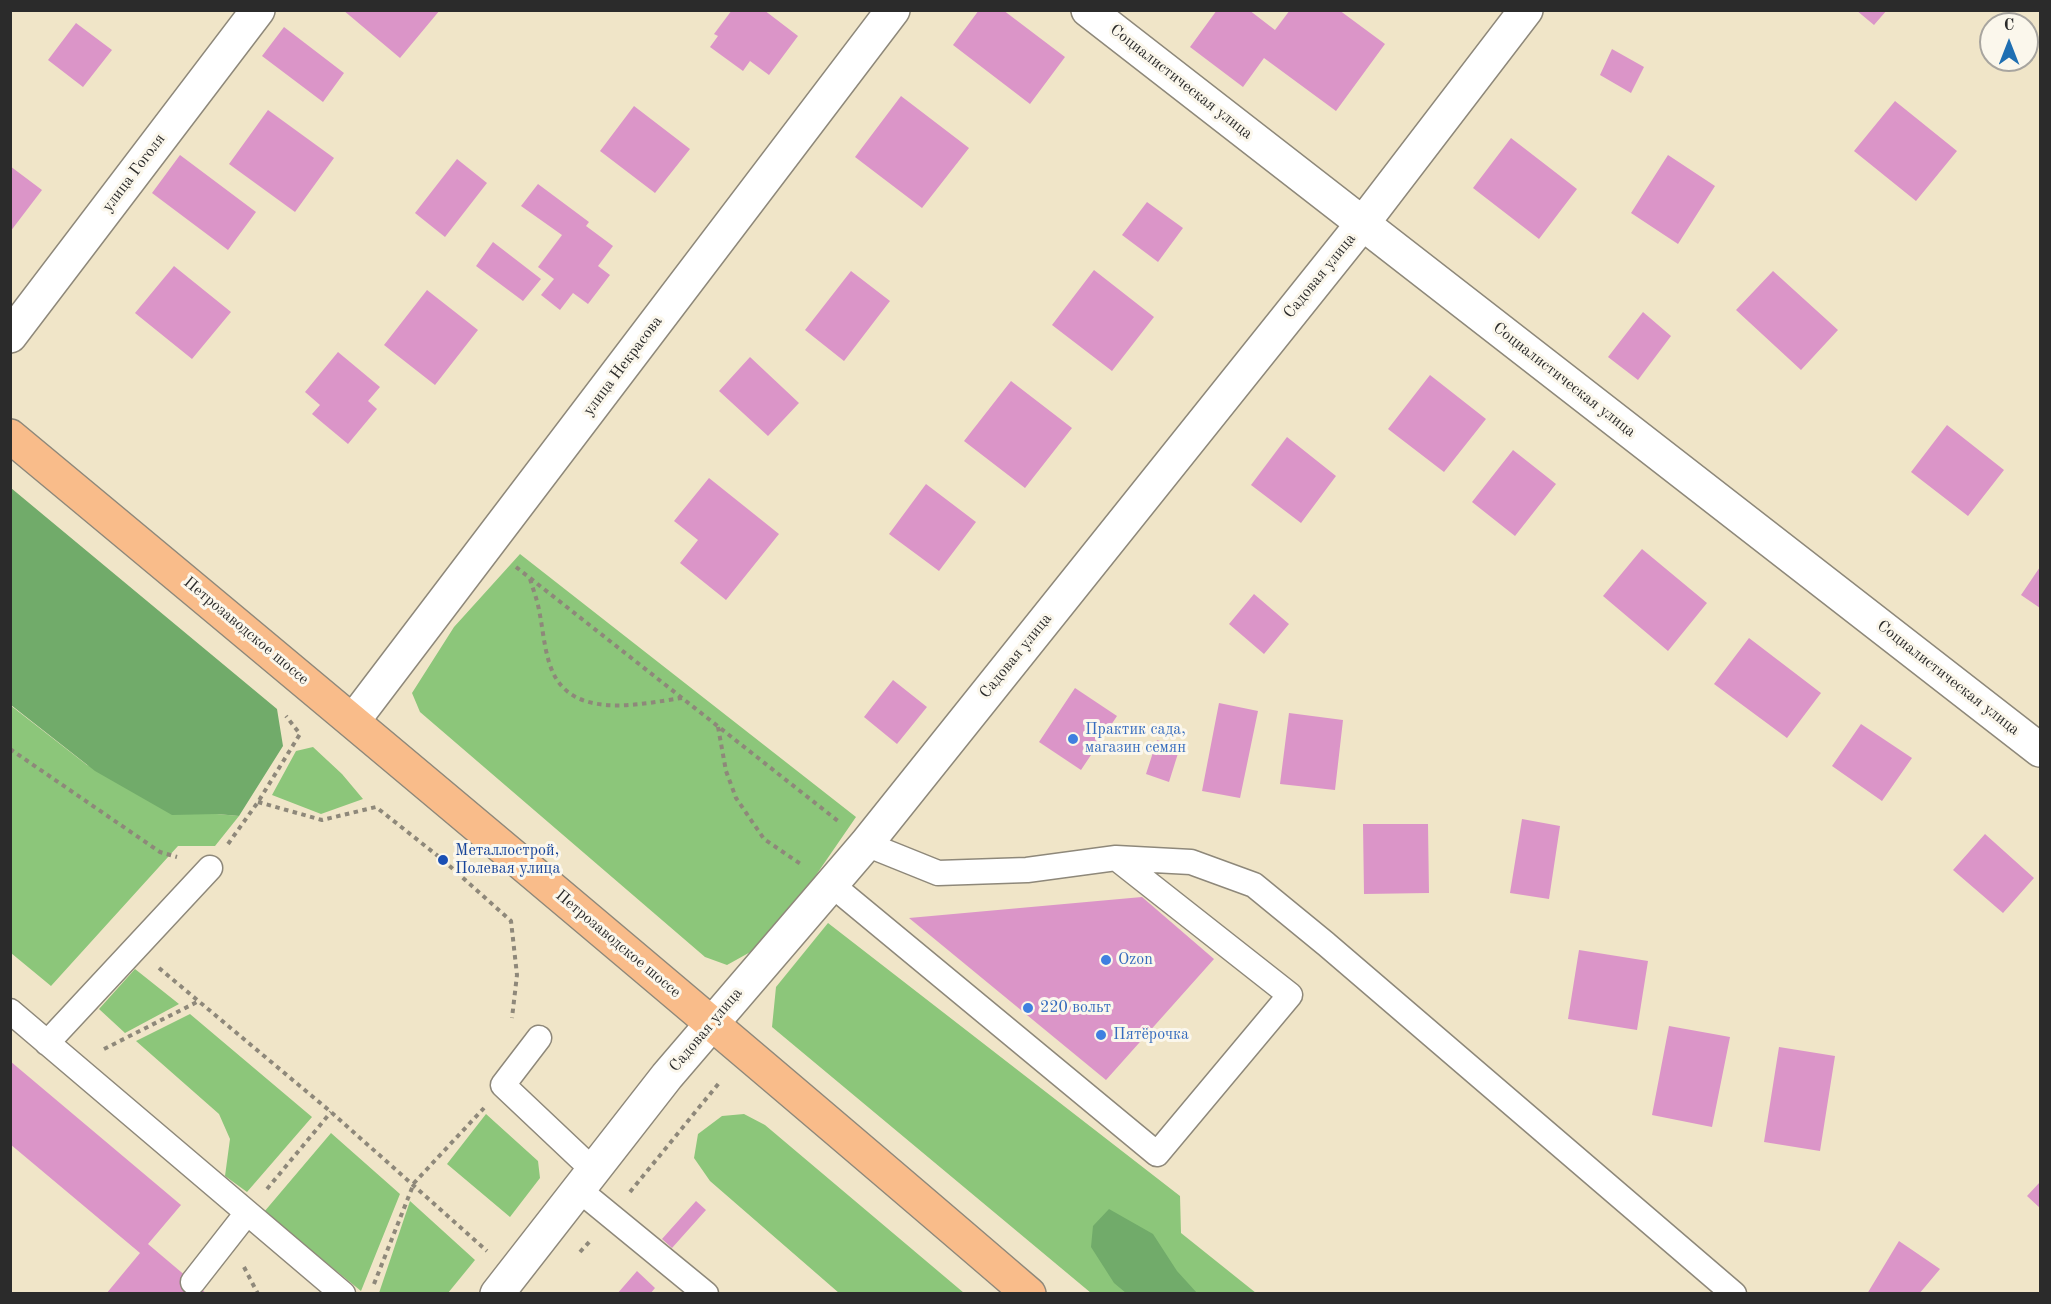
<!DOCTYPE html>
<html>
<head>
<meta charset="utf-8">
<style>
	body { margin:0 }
	#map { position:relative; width:2051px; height:1304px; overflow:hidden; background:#f0e5c8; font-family:"Old Standard TT",serif }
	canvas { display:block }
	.frame { position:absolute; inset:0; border:12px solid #2b2b2b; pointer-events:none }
	.north { position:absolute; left:1979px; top:12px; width:60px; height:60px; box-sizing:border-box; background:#fbf7ec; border:2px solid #a8a59f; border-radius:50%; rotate:0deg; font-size:16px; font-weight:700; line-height:24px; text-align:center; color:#2b2b2b }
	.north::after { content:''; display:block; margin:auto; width:21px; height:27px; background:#1f6fb2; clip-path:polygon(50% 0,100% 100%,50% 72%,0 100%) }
</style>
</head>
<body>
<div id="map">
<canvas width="2051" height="1304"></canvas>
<div class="frame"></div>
<div class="north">С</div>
</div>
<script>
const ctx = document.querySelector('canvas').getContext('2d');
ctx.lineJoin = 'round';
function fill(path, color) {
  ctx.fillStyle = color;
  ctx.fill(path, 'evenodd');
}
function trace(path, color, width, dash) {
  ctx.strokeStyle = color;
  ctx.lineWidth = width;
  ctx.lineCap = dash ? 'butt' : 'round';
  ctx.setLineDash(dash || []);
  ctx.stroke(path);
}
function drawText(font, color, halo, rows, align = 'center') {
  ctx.font = font + ' "Old Standard TT",serif';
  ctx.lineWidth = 6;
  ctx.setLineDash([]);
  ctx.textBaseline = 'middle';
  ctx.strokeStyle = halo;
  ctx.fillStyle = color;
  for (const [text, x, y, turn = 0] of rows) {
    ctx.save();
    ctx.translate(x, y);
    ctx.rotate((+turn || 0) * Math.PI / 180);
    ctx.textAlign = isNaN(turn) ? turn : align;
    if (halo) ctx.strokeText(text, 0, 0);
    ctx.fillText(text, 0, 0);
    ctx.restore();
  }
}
fill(new Path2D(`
	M 520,554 L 856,817 L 803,894 L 754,950 L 727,965 L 705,957 L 420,712 L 412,693 L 454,627 Z
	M 10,705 L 87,765 L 217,814 L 239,816 L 215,846 L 178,846 L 51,986 L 11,953 Z
	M 313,747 L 342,774 L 363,799 L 321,814 L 272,795 L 296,751 Z
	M 828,923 L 1180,1196 L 1181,1233 L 1256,1293 L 1091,1293 L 772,1027 L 776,987 Z
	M 135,969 L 179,1004 L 125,1033 L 99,1009 Z
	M 190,1014 L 312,1117 L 247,1192 L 225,1176 L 230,1139 L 219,1114 L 136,1041 Z
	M 486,1114 L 538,1161 L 540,1178 L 510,1217 L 447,1164 Z
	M 744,1114 L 765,1125 L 964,1293 L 839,1293 L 710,1181 L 694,1158 L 698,1134 L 722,1116 Z
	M 331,1133 L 400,1194 L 361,1291 L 264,1212 Z
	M 410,1201 L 475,1260 L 448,1293 L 379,1293 Z`), '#8cc67a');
fill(new Path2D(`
	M 11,488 L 277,709 L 283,746 L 239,816 L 217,814 L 172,815 L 95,771 L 11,705 Z
	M 1109,1209 L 1153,1234 L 1177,1271 L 1197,1293 L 1126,1293 L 1114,1283 L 1091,1247 L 1093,1226 Z`), '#71ab6a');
fill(new Path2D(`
	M 343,10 L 440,10 L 400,58 Z
	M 732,10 L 764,10 L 798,36 L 769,75 L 750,61 L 743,71 L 710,47 L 718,36 L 714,34 Z
	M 979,10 L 1003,10 L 1065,57 L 1030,104 L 953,45 Z
	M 1217,10 L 1249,10 L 1275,30 L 1290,10 L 1339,10 L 1385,44 L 1336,111 L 1264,58 L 1243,87 L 1190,47 Z
	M 1856,10 L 1887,10 L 1874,25 Z
	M 76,23 L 112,50 L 83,87 L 48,60 Z
	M 284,27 L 344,73 L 323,102 L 262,56 Z
	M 1612,49 L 1644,67 L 1631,93 L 1600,75 Z
	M 901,96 L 969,148 L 922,208 L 855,157 Z
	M 1895,101 L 1957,151 L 1916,201 L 1854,151 Z
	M 634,106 L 690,149 L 655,193 L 600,151 Z
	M 268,110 L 334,158 L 295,212 L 229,164 Z
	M 1511,138 L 1577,189 L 1539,239 L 1473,188 Z
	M 180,155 L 256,212 L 228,250 L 152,193 Z
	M 1668,155 L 1715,186 L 1678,244 L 1631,213 Z
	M 457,159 L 487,183 L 445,237 L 415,213 Z
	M 10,166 L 42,190 L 10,232 Z
	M 538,184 L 589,222 L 586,226 L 613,246 L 598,266 L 610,275 L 588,304 L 573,293 L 560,310 L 541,295 L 554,279 L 538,267 L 562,235 L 521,206 Z
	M 1147,202 L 1183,228 L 1158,262 L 1122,235 Z
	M 493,242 L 541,279 L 523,301 L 476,266 Z
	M 174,266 L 231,312 L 192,359 L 135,313 Z
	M 1094,270 L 1154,317 L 1112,371 L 1052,325 Z
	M 851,271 L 890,301 L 844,361 L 805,330 Z
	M 1773,271 L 1838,330 L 1801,370 L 1736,310 Z
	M 427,290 L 478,330 L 435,385 L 384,345 Z
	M 1643,312 L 1671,336 L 1638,380 L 1608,357 Z
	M 338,352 L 380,387 L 368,401 L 377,409 L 348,444 L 312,414 L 320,405 L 305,392 Z
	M 750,357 L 799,403 L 768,436 L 719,391 Z
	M 1430,375 L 1486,419 L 1444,472 L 1388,429 Z
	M 1011,381 L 1072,428 L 1025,488 L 964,441 Z
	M 1947,425 L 2004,470 L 1968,516 L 1911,472 Z
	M 1287,437 L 1336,476 L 1301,523 L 1251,485 Z
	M 1513,450 L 1556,484 L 1515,536 L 1472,502 Z
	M 709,478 L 779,534 L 726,600 L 680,563 L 698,540 L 674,521 Z
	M 926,484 L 976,522 L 939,571 L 889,534 Z
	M 1642,549 L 1707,603 L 1668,651 L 1603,596 Z
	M 2040,567 L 2040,608 L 2021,595 Z
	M 1254,594 L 1289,624 L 1264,654 L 1229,624 Z
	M 1749,638 L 1821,693 L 1787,738 L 1714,684 Z
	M 893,680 L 927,707 L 897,744 L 864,717 Z
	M 1075,688 L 1117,716 L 1081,770 L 1039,742 Z
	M 1219,703 L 1258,711 L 1240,798 L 1202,791 Z
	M 1289,713 L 1343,720 L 1335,790 L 1280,784 Z
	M 1861,724 L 1912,758 L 1882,801 L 1832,766 Z
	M 1157,740 L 1180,747 L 1169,782 L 1146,774 Z
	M 1522,819 L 1560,826 L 1549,899 L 1510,893 Z
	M 1363,824 L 1428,824 L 1429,893 L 1364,894 Z
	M 1985,834 L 2034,878 L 2003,913 L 1953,870 Z
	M 1142,897 L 1214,959 L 1106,1080 L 909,918 Z
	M 1579,950 L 1648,961 L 1637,1030 L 1568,1019 Z
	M 1669,1026 L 1730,1037 L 1712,1127 L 1652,1115 Z
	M 1779,1047 L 1835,1056 L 1820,1151 L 1764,1142 Z
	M 10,1061 L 181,1205 L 148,1244 L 207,1294 L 106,1294 L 140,1253 L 10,1144 Z
	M 2040,1182 L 2040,1208 L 2027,1196 Z
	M 696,1201 L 706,1210 L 672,1248 L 662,1239 Z
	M 1899,1241 L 1940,1269 L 1919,1294 L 1867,1294 Z
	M 637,1271 L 655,1288 L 650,1294 L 617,1294 Z`), '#db95c8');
const lane = new Path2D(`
	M 866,844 L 938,873 L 1027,870 L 1116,858 L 1191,862 L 1254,885 L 1326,944 L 1734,1294
	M 832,885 L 1157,1154 L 1290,995 L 1116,858
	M 10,1011 L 343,1294
	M 539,1038 L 503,1085 L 593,1170
	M 47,1043 L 210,868
	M 578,1189 L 706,1294
	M 193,1282 L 247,1213`);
const street = new Path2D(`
	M 1088,10 L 2040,750
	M 10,336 L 258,10
	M 353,721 L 893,10
	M 497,1294 L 667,1076 L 866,844 L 1363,223 L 1526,10`);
const primary = new Path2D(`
	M 10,436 C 352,720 692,1004 1029,1294`);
trace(lane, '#8e887a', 27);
trace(street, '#8e887a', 36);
trace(primary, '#8e887a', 36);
trace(new Path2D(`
	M 516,567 L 838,821
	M 530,579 C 533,589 537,599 539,610 C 543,629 544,649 551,668 C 571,721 639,704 682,698
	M 718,727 L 726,771 L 736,798 L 764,839 L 802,865
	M 10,749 L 160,852 L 177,857
	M 258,802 L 322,820 L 376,807 L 443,860 L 511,921 L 517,975 L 512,1018
	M 228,844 L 258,802 L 300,734 L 286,716
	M 159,968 L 331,1112 L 487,1251
	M 104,1049 L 199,1001
	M 267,1189 L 331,1112
	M 630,1192 L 719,1083
	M 580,1252 L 591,1240
	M 244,1267 L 258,1294
	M 374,1284 L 414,1183 L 484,1108`), '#8e887a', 4, [4.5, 4.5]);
trace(lane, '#fff', 24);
trace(street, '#fff', 33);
trace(primary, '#f9bc8a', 33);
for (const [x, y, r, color] of [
	[1073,739,6,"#3f7fe0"],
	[443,860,6,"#1a4fb4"],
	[1106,960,6,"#3f7fe0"],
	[1028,1008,6,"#3f7fe0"],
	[1101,1035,6,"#3f7fe0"]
]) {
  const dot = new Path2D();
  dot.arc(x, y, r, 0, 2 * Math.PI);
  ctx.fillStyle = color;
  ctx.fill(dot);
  trace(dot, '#fbf7ec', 2);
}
drawText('16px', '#2b2b2b', '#fbf7ec', [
	["Социалистическая улица",1181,82,38],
	["улица Гоголя",134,173,-53],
	["Садовая улица",1320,276,-51],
	["улица Некрасова",623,366,-53],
	["Социалистическая улица",1564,380,38],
	["Петрозаводское шоссе",246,631,40],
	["Садовая улица",1016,656,-51],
	["Социалистическая улица",1948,678,38],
	["Петрозаводское шоссе",618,944,40],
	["Садовая улица",706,1030,-50]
]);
drawText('16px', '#366cbe', '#fbf7ec', [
	["Практик сада,",1085,730],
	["магазин семян",1085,748],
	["Ozon",1118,960],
	["220 вольт",1040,1008],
	["Пятёрочка",1113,1035]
], 'left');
drawText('16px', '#164399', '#fbf7ec', [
	["Металлострой,",455,851],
	["Полевая улица",455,869]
], 'left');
</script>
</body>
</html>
